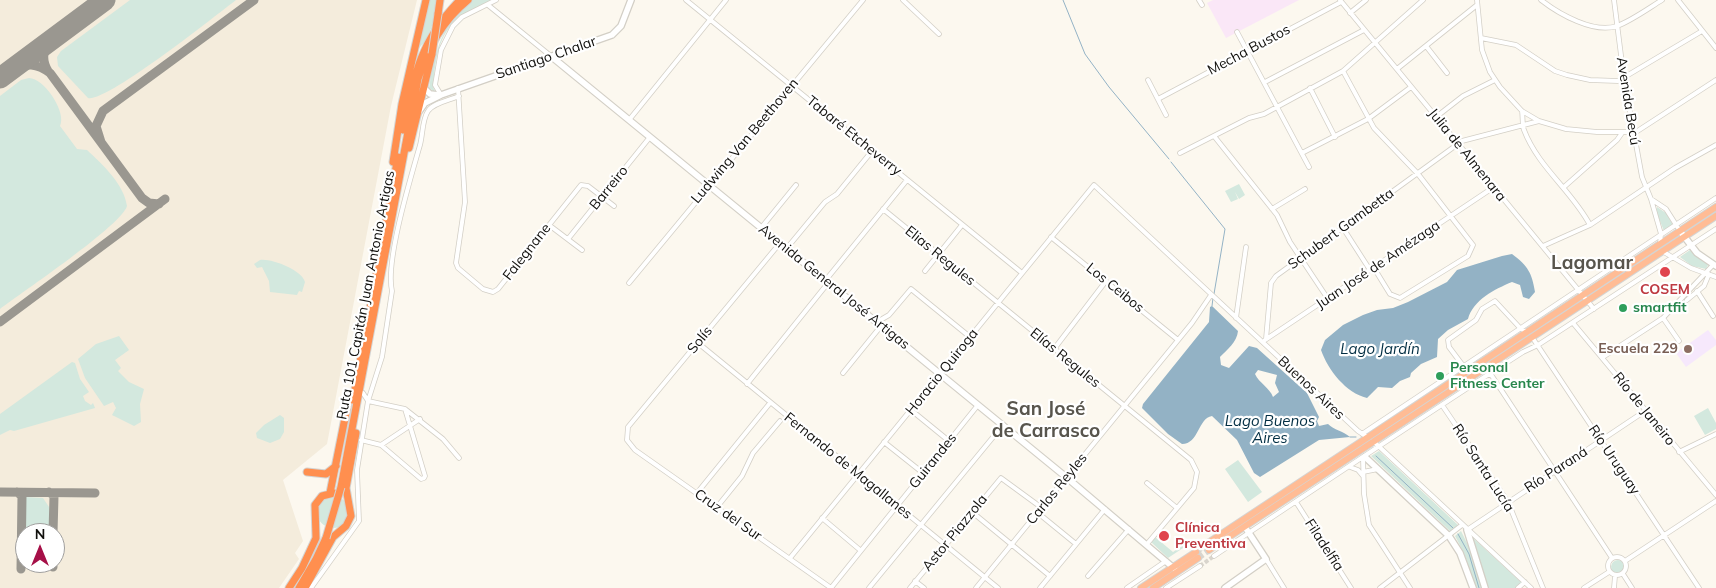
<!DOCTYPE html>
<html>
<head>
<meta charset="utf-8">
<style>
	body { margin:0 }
	#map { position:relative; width:1716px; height:588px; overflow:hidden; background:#fcf8ef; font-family:Mulish,sans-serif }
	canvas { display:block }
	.north { position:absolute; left:15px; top:523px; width:50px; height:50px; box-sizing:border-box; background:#fff; border:1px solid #a09f9e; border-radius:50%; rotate:0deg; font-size:14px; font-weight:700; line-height:20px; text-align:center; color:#11100d }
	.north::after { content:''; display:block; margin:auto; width:18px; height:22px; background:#a61048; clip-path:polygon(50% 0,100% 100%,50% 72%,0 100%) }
</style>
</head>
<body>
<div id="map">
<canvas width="1716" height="588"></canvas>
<div class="north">N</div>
</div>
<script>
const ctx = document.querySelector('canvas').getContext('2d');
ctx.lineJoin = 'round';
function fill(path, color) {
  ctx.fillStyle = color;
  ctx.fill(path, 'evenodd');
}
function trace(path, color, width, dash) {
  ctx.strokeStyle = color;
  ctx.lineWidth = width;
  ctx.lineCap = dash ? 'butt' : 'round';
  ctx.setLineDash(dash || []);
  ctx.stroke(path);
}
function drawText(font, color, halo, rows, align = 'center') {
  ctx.font = font + ' Mulish,sans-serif';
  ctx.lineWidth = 4.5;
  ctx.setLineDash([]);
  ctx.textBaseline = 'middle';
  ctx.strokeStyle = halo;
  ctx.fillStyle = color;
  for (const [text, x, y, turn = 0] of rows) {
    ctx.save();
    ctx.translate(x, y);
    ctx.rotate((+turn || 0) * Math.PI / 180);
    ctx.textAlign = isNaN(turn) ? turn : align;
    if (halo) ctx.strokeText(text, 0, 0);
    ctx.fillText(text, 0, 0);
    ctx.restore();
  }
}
fill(new Path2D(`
	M 0,0 L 417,0 L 391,106 L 327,444 L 283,480 L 303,541 L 295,553 L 299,559 L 279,588 L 0,588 ZM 25,533 L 55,533 L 55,563 L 25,563 Z`), '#f4ecdc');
fill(new Path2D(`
	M 1213,0 L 1299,0 L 1226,38 L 1207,3 Z`), '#fae7f7');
fill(new Path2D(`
	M 1708,330 L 1716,340 L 1716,345 L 1686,367 L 1676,353 Z`), '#f6e8fc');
fill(new Path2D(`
	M 130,0 L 236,0 C 215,16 106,103 88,98 L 58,66 L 57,57 L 61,51 Z
	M 429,0 L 437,0 C 435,18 431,39 416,51 Z
	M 472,0 L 492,0 C 480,7 466,14 455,22 C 437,37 435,66 433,87 L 436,93 L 429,88 C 436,48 441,26 472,0 Z
	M 29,78 C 44,78 67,112 60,126 L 77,149 L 87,150 C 102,164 124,184 127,206 C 122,225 21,293 0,309 L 0,96 L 21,80 Z
	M 1239,184 L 1245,195 L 1239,199 L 1235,192 L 1238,199 L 1231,202 L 1225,191 Z
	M 1657,207 L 1666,213 L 1673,225 L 1664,231 L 1656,211 Z
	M 1690,250 L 1708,265 L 1706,269 L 1692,266 L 1680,257 Z
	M 260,260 C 271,258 302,270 305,282 L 302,292 L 299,291 L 297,295 L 270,292 L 269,281 L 262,267 L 257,268 L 254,264 Z
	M 119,336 L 129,350 L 115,360 L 121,368 L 118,371 L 129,382 L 144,389 L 140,404 L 141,422 L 134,426 L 112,415 L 116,408 L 113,402 L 104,406 L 85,378 L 78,359 L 96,344 Z
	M 72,362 L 75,363 L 80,379 L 89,392 L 83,396 L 85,401 L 91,405 L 93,403 L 95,408 L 14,431 L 10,430 L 0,435 L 0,414 Z
	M 1708,408 L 1716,423 L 1716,429 L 1705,435 L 1694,416 Z
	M 280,415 L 284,418 L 284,432 L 280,439 L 270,443 L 257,438 L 256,433 L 264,425 Z
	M 1379,451 L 1458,525 L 1451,532 L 1371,456 Z
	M 1238,460 L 1262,492 L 1248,502 L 1225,469 Z
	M317 512a16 16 0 1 1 32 0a16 16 0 1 1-32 0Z
	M 25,497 L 43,498 L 49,507 L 49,533 L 25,533 L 25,563 L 49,563 L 43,568 L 24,568 Z
	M 1461,531 L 1470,549 L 1482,588 L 1476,588 L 1464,553 L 1455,536 Z
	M 1155,537 L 1173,552 L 1191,540 L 1192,542 L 1168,558 L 1151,542 Z
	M 1472,537 L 1522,583 L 1516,588 L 1488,588 Z
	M1611 567a7 7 0 1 1 14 0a7 7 0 1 1-14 0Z`), '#d3e8de');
fill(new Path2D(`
	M 1512,254 C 1528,266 1532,273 1535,292 L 1529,299 L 1523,297 L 1520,285 L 1512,282 C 1495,289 1473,300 1468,319 L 1448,330 L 1438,339 L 1437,357 L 1421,364 L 1411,373 L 1410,377 L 1400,381 L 1392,388 L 1378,387 L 1367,398 C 1346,393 1328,370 1321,350 L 1325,340 L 1343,325 L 1363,315 L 1377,310 L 1393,308 L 1408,302 L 1447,282 L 1457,270 L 1502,256 Z
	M 1212,306 L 1238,331 C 1237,342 1227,350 1220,357 L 1221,365 L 1229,368 L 1249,346 L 1257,348 L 1307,393 L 1319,417 L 1317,421 L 1319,426 L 1328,424 C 1334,430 1343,431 1350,437 L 1319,440 L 1260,477 L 1254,473 L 1237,440 L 1212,416 C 1198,418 1199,444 1182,444 L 1168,434 L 1142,408 L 1143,404 L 1209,322 L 1210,307 ZM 1258,370 L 1277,375 L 1275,383 L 1279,392 L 1273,397 C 1270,388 1259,383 1255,374 Z`), '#93b2c5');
trace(new Path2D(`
	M 1063,0 L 1085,54 L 1109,87 L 1169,159
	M 1171,162 L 1225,229 L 1214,294
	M 1212,306 L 1213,298
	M 1350,437 L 1356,437
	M 1376,456 L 1453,528
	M 1458,534 L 1469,554 L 1479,588`), '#93b2c5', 1);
trace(new Path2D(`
	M 12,69 C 26,63 37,63 50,73 L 142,198 L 149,203 L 159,204
	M 48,71 C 41,59 43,50 51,40
	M 101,142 L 96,126 L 103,111 L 254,0
	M 0,322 L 165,199
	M 0,492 L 95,493
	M 17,492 L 22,496 L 21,569
	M 49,492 L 54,496 L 53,533
	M 53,567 L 53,563`), '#9a9790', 9);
trace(new Path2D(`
	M 0,78 L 105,0`), '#9a9790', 21);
trace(new Path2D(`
	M 1200,566 L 1214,556`), '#d9d5cd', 4, [4, 2]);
trace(new Path2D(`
	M 1196,552 L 1208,543
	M 1198,558 L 1209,550`), '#d9d5cd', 6, [6, 3]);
const street = new Path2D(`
	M 686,0 L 1022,273
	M 903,0 L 939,34
	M 1199,0 L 1202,5
	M 1340,0 L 1594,309
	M 1477,0 L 1482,50 L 1490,72 L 1500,87 L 1522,111 L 1539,121 L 1566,129 L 1597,132 L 1636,132 L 1716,80
	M 1541,0 C 1559,14 1594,34 1617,26 C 1631,21 1649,8 1662,0
	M 1614,0 L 1624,79 L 1642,177 L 1651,199 L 1666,209 L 1680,231
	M 1678,0 L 1716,48
	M 488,5 L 552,57
	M 1350,13 L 1366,0
	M 1237,32 L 1309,167
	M 1481,38 L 1516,45 L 1555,71 L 1567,75 L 1590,80 L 1618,81 L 1702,31
	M 1426,46 L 1447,73
	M 1397,69 L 1477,5
	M 1343,71 L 1374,128 L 1418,174 L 1473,245 L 1468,256 L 1400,298 L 1390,294 L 1374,268
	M 1148,80 L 1166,115
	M 1265,82 L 1364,30
	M 458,88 L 465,202 L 456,263 L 458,268 L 483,289 L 493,292 L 498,289 L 581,185 L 588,186 L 614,206
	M 1310,88 L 1335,137
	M 441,95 L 435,85 L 441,50 L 453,26 L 462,17 L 496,0
	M 1158,99 L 1341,2
	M 1522,111 C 1523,117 1522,125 1524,130 C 1538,167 1572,191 1590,225
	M 1436,117 L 1463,96 L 1495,80
	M 629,120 L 726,0
	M 1214,136 L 1277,215 L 1290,242 L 1328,299
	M 1180,153 L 1249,118 L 1264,114 L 1343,71 L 1423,0
	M 1302,153 L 1368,119 L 1411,87
	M 1564,187 L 1617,140 L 1622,133
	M 1651,199 L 1661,234 L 1660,244
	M 883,209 L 1191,460 L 1197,472 L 1194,488 L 1147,544
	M 1272,209 L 1305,189
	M 549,225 L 582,250
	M 761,228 L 796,185
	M 1343,228 L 1370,270
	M 1051,237 L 1178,340
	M 568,239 L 650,137
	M 780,243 L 628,427 L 627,440 L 635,450 L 831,588
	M 1543,246 L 1590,225 L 1675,168 L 1716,145
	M 787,248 L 825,202 L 837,194 L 872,151
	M 1662,251 L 1691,268 L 1716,277
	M 925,271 L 962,225
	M 825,281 L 907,180
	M 629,283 L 863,0
	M 1697,291 L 1713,316
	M 1687,300 L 1704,286 L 1709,274
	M 1236,318 L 1246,247
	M 1663,318 L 1679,341
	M 877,322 L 889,315 L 911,289 L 970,337
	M 1573,323 L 1716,495
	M 1532,337 L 1699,588
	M 1266,339 L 1271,283 L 1276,276 L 1462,141 L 1539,121
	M 1265,340 L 1494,187
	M 698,343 L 998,588
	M 1054,349 L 1106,281
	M 1603,357 L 1663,318 L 1713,265
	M 1464,367 L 1449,347 L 1448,340 L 1476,320 L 1482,309 L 1495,301 L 1521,329 L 1528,332
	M 843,373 L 881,326
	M 1490,373 L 1612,558
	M 747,384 L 828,283
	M 1442,405 L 1508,502 L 1543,588
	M 911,410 L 949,441
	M 1362,434 L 1716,198
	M 361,440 L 381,445 L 420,419
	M 1373,441 L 1531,588
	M 884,442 L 923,473
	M 381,445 L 421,479 L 424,478 L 425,476 L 405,409
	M 1679,452 L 1716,434
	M 459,458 L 443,439 L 405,409 L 368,401 L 382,357 L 392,291 C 385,261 411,177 420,145 C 423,134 422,120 428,111 C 433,103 450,100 459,96
	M 1363,458 L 1364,494 L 1369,525 L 1410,588
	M 1350,467 L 1358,470 L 1363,476
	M 1363,472 L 1378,469
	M 1147,483 L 1177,508
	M 697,493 L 770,403
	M 1296,502 L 1351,588
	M 717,507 L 742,476 L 753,453 L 780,421
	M 972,512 L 1050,576
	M 1038,513 L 1076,544
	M 822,518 L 860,550
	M 1467,530 L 1645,411
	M 1214,556 C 1316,488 1419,419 1523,352 L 1538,345 L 1716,229
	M1608 566a9 9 0 1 1 18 0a9 9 0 1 1-18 0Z
	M 790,558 L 1094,185 L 1358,431 L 1367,437
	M 1266,559 L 1284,588
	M 1625,561 L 1716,501
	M 1623,574 L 1632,588
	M 1088,576 L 1129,529
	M 915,581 L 924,588
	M 311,588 L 359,521 L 357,470 L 368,401 L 363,393
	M 831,588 L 978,405
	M 869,588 L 1003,425
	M 910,588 L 1001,478 L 1042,508
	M 976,588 L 1192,323 L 1211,295
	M 1040,588 L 1105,509
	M 1127,588 L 1166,561
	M 1166,588 L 1200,566
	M 1380,588 L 1462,525
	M 1518,588 L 1525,582
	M 1584,588 L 1609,572
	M 1614,588 L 1615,576`);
const secondary = new Path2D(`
	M 552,57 L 1066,477 L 1176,570
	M 425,89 L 430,94 L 439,95
	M 418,113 L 425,103 L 441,95 L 612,35 L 621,26 L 631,0
	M 1680,231 L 1697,253 L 1716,266
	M 1365,457 L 1449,536 L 1460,553 L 1473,588
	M 1467,530 L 1485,588
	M 1225,588 L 1266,559 L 1245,527`);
const primary = new Path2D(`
	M 1208,543 L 1716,207
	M 1209,550 L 1716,216
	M 1141,588 L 1196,552
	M 1153,588 L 1198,558`);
const highway = new Path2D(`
	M 438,14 L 440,0
	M 403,130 C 413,77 421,39 460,0
	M 409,148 L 432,54
	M 393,162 L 402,104 L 426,0
	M 353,400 L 398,157
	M 307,472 L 326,474 L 336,466
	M 341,487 L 418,79 C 428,48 442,21 468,0
	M 330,493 L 350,393
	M 289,588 L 302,568 L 316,538 L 315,505 L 322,496 L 334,493
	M 299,588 L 316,559 L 326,538
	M 305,588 L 333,537 L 346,526 L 351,516 L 346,488 L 356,433`);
trace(street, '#d3cfc6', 5.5);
trace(secondary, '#d3cfc6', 8);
trace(primary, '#d4d4d3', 8);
trace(highway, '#d4d4d3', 9);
trace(street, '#fff', 4);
trace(secondary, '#fff', 5.5);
trace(primary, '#ffbc95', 6);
trace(highway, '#ff8f4f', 7);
const highwayBridge = new Path2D(`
	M 432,54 L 438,14
	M 326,538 L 341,487`);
trace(highwayBridge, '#d4d4d3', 9, []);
trace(highwayBridge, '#ff8f4f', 7);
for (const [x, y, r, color] of [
	[1665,272,6,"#e0444e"],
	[1623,308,5,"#2e9e5b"],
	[1688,349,5,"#8d6e63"],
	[1440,376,5,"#2e9e5b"],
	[1164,536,6,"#e0444e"]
]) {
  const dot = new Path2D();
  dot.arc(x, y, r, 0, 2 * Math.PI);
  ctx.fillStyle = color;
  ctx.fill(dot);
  trace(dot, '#fff', 2);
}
drawText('14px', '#11100d', '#fff', [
	["Mecha Bustos",1249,50,-28],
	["Santiago Chalar",546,58,-19],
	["Avenida Becú",1628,101,81],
	["Tabaré Etcheverry",854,136,39],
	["Ludwing Van Beethoven",745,141,-50],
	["Julia de Almenara",1467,155,51],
	["Barreiro",609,188,-51],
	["Schubert Gambetta",1341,229,-36],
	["Falegnane",527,252,-52],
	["Elias Regules",940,256,39],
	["Juan José de Amézaga",1378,265,-34],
	["Avenida General José Artigas",834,287,39],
	["Los Ceibos",1115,288,39],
	["Ruta 101 Capitán Juan Antonio Artigas",366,295,-79],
	["Solís",700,340,-51],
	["Elías Regules",1065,358,39],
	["Horacio Quiroga",942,372,-51],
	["Buenos Aires",1311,388,43],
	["Río de Janeiro",1644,409,51],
	["Río Uruguay",1614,460,56],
	["Guirandes",933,461,-51],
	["Fernando de Magallanes",848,466,39],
	["Río Santa Lucía",1483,468,57],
	["Río Paraná",1556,470,-33],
	["Carlos Reyles",1057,489,-51],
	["Cruz del Sur",728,515,35],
	["Astor Piazzola",955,533,-51],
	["Filadelfia",1324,545,57]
]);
drawText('bold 14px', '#be3a42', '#fff', [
	["COSEM",1665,290],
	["Clínica",1175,528,"left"],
	["Preventiva",1175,544,"left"]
]);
drawText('bold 14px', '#27864d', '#fff', [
	["smartfit",1633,308],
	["Personal",1450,368],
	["Fitness Center",1450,384]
], 'left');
drawText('bold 14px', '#785e54', '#fff', [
	["Escuela 229",1678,349]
], 'right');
drawText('italic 15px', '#022e43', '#fff', [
	["Lago Jardín",1380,349],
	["Lago Buenos",1270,421],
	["Aires",1270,438]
]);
drawText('bold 19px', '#58554d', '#fff', [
	["Lagomar",1592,263],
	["San José",1046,409],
	["de Carrasco",1046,431]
]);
</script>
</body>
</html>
